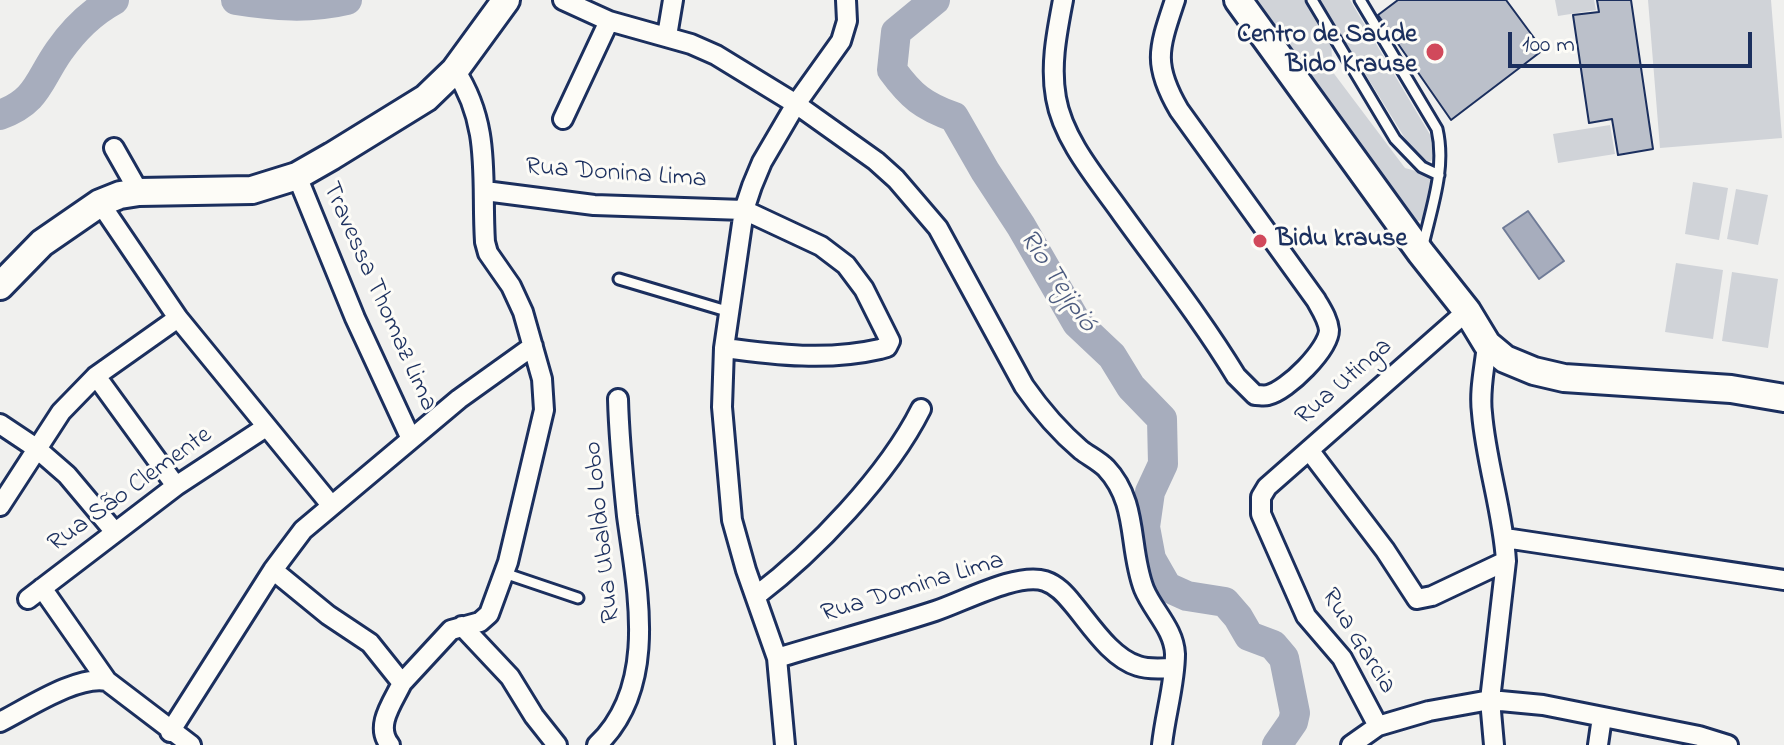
<!DOCTYPE html>
<html>
<head>
<meta charset="utf-8">
<style>
	body { margin:0 }
	#map { position:relative; width:1784px; height:745px; overflow:hidden; background:#f0f0ee; font-family:"Indie Flower",sans-serif }
	canvas { display:block }
	.scale { position:absolute; left:1508px; top:32px; width:244px; height:36px; box-sizing:border-box; border:4px solid #1b2f5e; border-top:0; padding-left:10px; font-size:24px; line-height:28px; white-space:nowrap; color:#1b2f5e; -webkit-text-stroke:6px #fdfcf7; paint-order:stroke }
</style>
</head>
<body>
<div id="map">
<canvas width="1784" height="745"></canvas>
<div class="scale">100 m</div>
</div>
<script>
const ctx = document.querySelector('canvas').getContext('2d');
ctx.lineJoin = 'round';
function fill(path, color) {
  ctx.fillStyle = color;
  ctx.fill(path, 'evenodd');
}
function trace(path, color, width, dash) {
  ctx.strokeStyle = color;
  ctx.lineWidth = width;
  ctx.lineCap = dash ? 'butt' : 'round';
  ctx.setLineDash(dash || []);
  ctx.stroke(path);
}
function drawText(font, color, halo, rows, align = 'center') {
  ctx.font = font + ' "Indie Flower",sans-serif';
  ctx.lineWidth = 6;
  ctx.setLineDash([]);
  ctx.textBaseline = 'middle';
  ctx.strokeStyle = halo;
  ctx.fillStyle = color;
  for (const [text, x, y, turn = 0] of rows) {
    ctx.save();
    ctx.translate(x, y);
    ctx.rotate((+turn || 0) * Math.PI / 180);
    ctx.textAlign = isNaN(turn) ? turn : align;
    if (halo) ctx.strokeText(text, 0, 0);
    ctx.fillText(text, 0, 0);
    ctx.restore();
  }
}
fill(new Path2D(`
	M 1251,0 L 1304,0 L 1331,40 L 1332,58 L 1326,63 L 1405,168 L 1423,173 L 1432,181 L 1425,220 L 1416,221 L 1411,217 Z
	M 1317,0 L 1350,0 L 1432,138 L 1435,152 L 1431,161 L 1425,162 L 1414,153 L 1324,7 Z
	M 1555,0 L 1594,0 L 1596,10 L 1558,16 Z
	M 1648,0 L 1771,0 L 1782,138 L 1660,148 Z
	M 1610,125 L 1615,154 L 1558,163 L 1553,134 Z
	M 1693,182 L 1728,188 L 1719,240 L 1685,234 Z
	M 1736,189 L 1768,195 L 1758,245 L 1727,239 Z
	M 1676,263 L 1723,270 L 1713,339 L 1665,332 Z
	M 1732,272 L 1778,279 L 1768,348 L 1722,341 Z`), '#d0d3d8');
const water = new Path2D(`
	M 1528,211 L 1564,261 L 1539,279 L 1503,228 Z`);
fill(water, '#a7adbd');
trace(water, '#6f7b97', 2);
trace(new Path2D(`
	M 236,0 C 273,6 310,9 347,0
	M 935,0 L 896,32 L 892,70 C 911,96 923,106 954,117 L 985,171 L 1021,226 L 1077,323 L 1112,356 L 1131,387 L 1162,419 L 1163,464 L 1150,492 L 1145,527 L 1151,559 L 1167,587 L 1187,596 L 1225,602 L 1238,617 L 1249,636 L 1273,645 L 1284,658 L 1295,713 L 1293,722 L 1277,745
	M 0,115 C 38,101 38,81 59,51 C 73,31 92,12 114,0`), '#a7adbd', 30);
const building = new Path2D(`
	M 1398,0 L 1506,0 L 1543,50 L 1451,120 L 1378,15 Z
	M 1597,0 L 1631,0 L 1653,149 L 1618,155 L 1612,119 L 1589,123 L 1573,15 L 1599,12 Z`);
fill(building, '#bbc0ca');
trace(building, '#1b2f5e', 2);
const lane = new Path2D(`
	M 1312,0 L 1395,139 L 1422,167 L 1439,175
	M 1360,0 L 1437,129 C 1446,168 1432,206 1423,245
	M 619,279 L 730,312
	M 504,573 L 578,598`);
const street = new Path2D(`
	M 563,0 L 609,21 L 691,44 L 716,55 L 796,104 L 876,161 L 896,179 L 938,228 L 1024,386 C 1040,409 1060,432 1081,450 C 1089,456 1099,461 1106,468 C 1139,503 1128,548 1144,589 C 1153,611 1174,629 1175,654 C 1175,684 1165,715 1162,745
	M 1063,0 C 1057,32 1050,65 1056,98 C 1063,140 1098,180 1122,214 C 1161,268 1202,320 1236,376 L 1255,395 C 1260,395 1264,396 1268,395 C 1287,391 1329,349 1329,330 C 1328,319 1321,309 1316,300 L 1179,110 C 1152,64 1159,48 1175,0
	M 667,36 L 673,0
	M 563,119 L 609,21
	M 114,148 L 139,192
	M 297,176 L 355,318 L 411,439
	M 485,191 L 594,205 L 744,210 L 821,246 L 846,265 L 864,289 L 890,341 L 887,347 L 880,349 C 828,361 777,355 724,348
	M 100,203 L 178,318 L 331,505
	M 1487,344 C 1485,367 1479,390 1482,413 C 1486,463 1503,511 1506,561 L 1490,700 L 1494,745
	M 96,376 L 176,486
	M 0,424 L 36,448 L 67,475 L 114,531
	M 1309,450 L 1385,550 L 1417,599 L 1432,596 L 1506,561
	M 0,506 L 61,412 L 96,376 L 178,318
	M 1505,538 L 1784,580
	M 273,570 L 328,615 L 370,643 L 402,683 C 393,702 374,726 390,745
	M 42,588 L 107,681 L 191,745
	M 756,596 C 814,552 888,475 921,409
	M 28,599 L 176,486 L 266,427
	M 462,626 L 510,677 L 534,716 L 557,745
	M 777,658 C 830,642 883,628 935,611 C 963,602 1017,572 1045,581 C 1057,585 1065,594 1073,604 C 1090,624 1111,658 1138,666 C 1149,670 1162,668 1174,668
	M 402,683 L 451,630 L 480,622 L 489,614 L 508,562 L 544,410 L 542,379 L 523,312 L 511,286 L 488,253 L 485,242 C 481,179 492,127 455,70
	M 0,722 C 28,708 77,675 107,681
	M 1378,726 L 1342,658 L 1306,616 L 1261,514 L 1261,497 L 1267,487 L 1467,311
	M 170,732 L 273,570 L 303,530 L 459,399 L 533,346
	M 597,745 C 659,686 637,590 627,516 C 623,477 619,439 618,399
	M 785,745 L 777,658 L 746,570 L 732,520 L 722,407 L 724,348 L 744,210 L 752,186 L 762,162 L 796,104 L 841,41 L 847,21 L 846,0
	M 1351,745 L 1378,726 L 1429,711 L 1490,700 L 1543,705 L 1699,736 L 1728,745
	M 1598,745 L 1602,717`);
const secondary = new Path2D(`
	M 1238,0 L 1421,253 L 1467,311 L 1487,344 L 1505,359 L 1534,371 L 1564,378 L 1731,389 L 1784,398
	M 0,286 L 42,243 L 100,203 L 120,195 L 139,192 L 252,190 L 297,176 L 332,156 L 426,98 L 455,70 L 506,0`);
trace(lane, '#1b2f5e', 15);
trace(street, '#1b2f5e', 24);
trace(secondary, '#1b2f5e', 32);
trace(lane, '#fdfcf7', 9);
trace(street, '#fdfcf7', 18);
trace(secondary, '#fdfcf7', 26);
for (const [x, y, r, color] of [
	[1435,52,10,"#d1495b"],
	[1260,241,8,"#d1495b"]
]) {
  const dot = new Path2D();
  dot.arc(x, y, r, 0, 2 * Math.PI);
  ctx.fillStyle = color;
  ctx.fill(dot);
  trace(dot, '#fdfcf7', 3);
}
drawText('bold 26px', '#1b2f5e', '#fdfcf7', [
	["Centro de Saúde",1417,37],
	["Bido Krause",1417,67],
	["Bidu krause",1276,241,"left"]
], 'right');
drawText('26px', '#1b2f5e', '#fdfcf7', [
	["Rua Donina Lima",616,175,4],
	["Travessa Thomaz Lima",378,297,66],
	["Rua Utinga",1345,383,-41],
	["Rua São Clemente",131,491,-36],
	["Rua Ubaldo Lobo",604,532,-96],
	["Rua Domina Lima",913,589,-17],
	["Rua Garcia",1357,642,58]
]);
drawText('italic 28px', '#4c5b7f', '#fdfcf7', [
	["Rio Tejipió",1056,282,56]
]);
</script>
</body>
</html>
